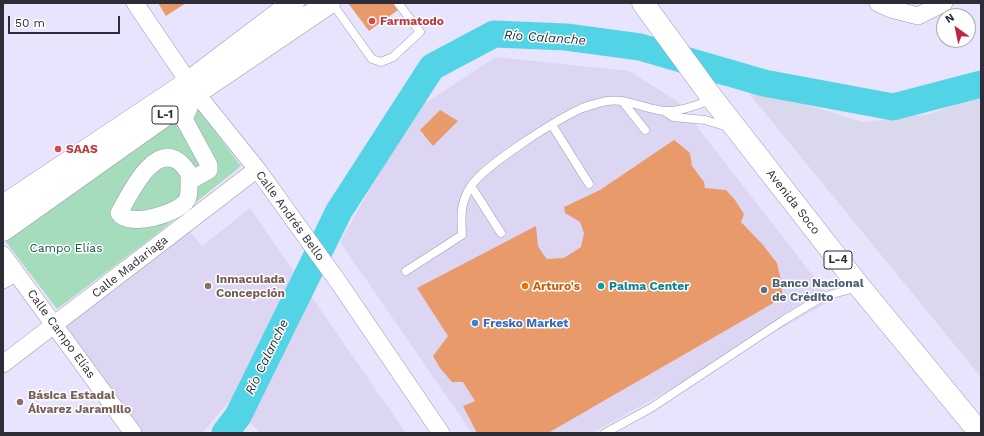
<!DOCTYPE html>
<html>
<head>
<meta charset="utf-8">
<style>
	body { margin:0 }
	#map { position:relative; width:984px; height:436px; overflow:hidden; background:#e9e4fd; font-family:"Work Sans",sans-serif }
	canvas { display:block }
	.frame { position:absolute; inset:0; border:4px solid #2e2c37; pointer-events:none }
	.north { position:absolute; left:936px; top:8px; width:40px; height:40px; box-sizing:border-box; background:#fff; border:1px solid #ababaf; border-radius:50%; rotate:327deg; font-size:11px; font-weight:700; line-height:16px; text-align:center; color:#2e2c37 }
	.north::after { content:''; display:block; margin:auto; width:14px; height:18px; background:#b82742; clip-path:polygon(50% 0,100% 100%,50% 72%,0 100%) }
	.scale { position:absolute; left:8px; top:16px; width:112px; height:18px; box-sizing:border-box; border:2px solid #2e2c37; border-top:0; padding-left:5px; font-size:12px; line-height:14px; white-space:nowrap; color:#2e2c37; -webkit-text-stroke:3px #fff; paint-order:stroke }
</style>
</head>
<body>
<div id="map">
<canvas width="984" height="436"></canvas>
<div class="frame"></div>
<div class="north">N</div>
<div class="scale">50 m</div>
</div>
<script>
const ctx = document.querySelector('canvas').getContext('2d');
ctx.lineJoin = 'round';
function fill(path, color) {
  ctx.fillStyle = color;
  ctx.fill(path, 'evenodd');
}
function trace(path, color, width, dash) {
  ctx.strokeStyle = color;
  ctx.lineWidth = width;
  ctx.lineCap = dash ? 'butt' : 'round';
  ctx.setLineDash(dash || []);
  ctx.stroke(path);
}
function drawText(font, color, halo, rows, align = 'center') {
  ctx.font = font + ' "Work Sans",sans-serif';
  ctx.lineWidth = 3;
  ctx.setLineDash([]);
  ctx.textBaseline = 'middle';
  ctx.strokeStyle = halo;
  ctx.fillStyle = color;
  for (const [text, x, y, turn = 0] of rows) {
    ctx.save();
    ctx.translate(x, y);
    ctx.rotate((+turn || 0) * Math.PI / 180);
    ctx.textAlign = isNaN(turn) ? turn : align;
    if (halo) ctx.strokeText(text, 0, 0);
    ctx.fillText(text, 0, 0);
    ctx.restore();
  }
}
fill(new Path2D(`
	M 496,57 L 629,71 L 677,101 L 832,300 L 592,433 L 472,433 L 340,242 L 415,110 Z
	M 250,208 L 406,433 L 259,433 L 232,398 L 202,433 L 134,433 L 60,326 L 188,229 L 202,246 Z`), '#dcd6f3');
fill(new Path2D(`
	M 747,91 L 800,103 L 863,122 L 930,114 L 981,95 L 981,377 Z`), '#dad8ed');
fill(new Path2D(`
	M 194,103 L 241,166 L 149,240 L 57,309 L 3,238 Z`), '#a5dcbc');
trace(new Path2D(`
	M 225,433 L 238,416 L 339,211 L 432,67 L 494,34 L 566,37 L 640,47 L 764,83 L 893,107 L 981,84`), '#53d4e6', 27);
fill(new Path2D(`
	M 158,3 L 186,3 L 166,16 Z
	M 348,3 L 393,3 L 398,10 L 369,31 Z
	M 440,110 L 458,121 L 433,146 L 420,130 Z
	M 674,140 L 690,153 L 692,166 L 704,182 L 705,188 L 726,190 L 735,200 L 744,214 L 741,222 L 762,244 L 777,263 L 782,285 L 782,298 L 548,433 L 477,433 L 463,406 L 475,401 L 463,382 L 452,382 L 440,368 L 433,356 L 448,336 L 417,288 L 536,226 L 538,246 L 543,254 L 547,259 L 564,258 L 581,247 L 584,233 L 580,222 L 565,213 L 564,207 L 600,190 Z`), '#e99a6b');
const lane = new Path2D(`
	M 332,3 L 372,59 L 381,62 L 393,57 L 420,32 L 398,3
	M 623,102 L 645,130
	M 664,111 L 673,117 L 705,120 L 728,127
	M 552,125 L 589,184
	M 471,186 L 501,233
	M 406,271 L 462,235 C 461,216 460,203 471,186 C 485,165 553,122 578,110 C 586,106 598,103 607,101 C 626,98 645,109 664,111 C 680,112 696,105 711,100
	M 605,433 L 651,408 L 784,320 L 822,297 L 858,287`);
const street = new Path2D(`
	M 135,3 L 196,93 L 257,169 L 339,283 L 441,433
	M 878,3 L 891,9 L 918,16 L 944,3
	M 189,108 L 184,119 L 209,165 L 209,170 L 195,178 C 187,174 186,166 178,161 C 152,144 129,196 119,213 C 129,228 178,214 187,200 C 190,194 189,183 189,175
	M 3,255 L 133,433
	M 3,280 L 8,277
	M 3,364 L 257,169`);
const primary = new Path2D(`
	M 643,3 L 713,99 L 859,286 L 980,433
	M 3,206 L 189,82 L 293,3
	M 3,230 L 196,93 L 329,3`);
trace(lane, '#9d97b4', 9);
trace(street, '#9d97b4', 18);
trace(primary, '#9d97b4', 23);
trace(lane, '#fff', 8);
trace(street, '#fff', 17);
trace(primary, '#fff', 22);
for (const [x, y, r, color] of [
	[372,21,4,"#e0444e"],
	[58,149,4,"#e0444e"],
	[208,286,4,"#8d6e63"],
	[525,286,4,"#e8710a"],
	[601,286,4,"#0f9aa8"],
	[764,290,4,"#5c6f8a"],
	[475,323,4,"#3f7fe0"],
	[20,402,4,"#8d6e63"]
]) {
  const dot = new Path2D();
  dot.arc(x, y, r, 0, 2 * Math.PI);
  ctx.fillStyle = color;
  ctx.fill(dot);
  trace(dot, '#fff', 1.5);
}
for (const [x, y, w] of [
	[165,115,26],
	[838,260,28]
]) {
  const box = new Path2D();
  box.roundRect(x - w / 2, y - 9, w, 18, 3);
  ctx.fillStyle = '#fff';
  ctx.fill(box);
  trace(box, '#2e2c37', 1);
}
drawText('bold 11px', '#2e2c37', null, [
	["L-1",165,115],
	["L-4",838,260]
]);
drawText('bold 12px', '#be3a42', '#fff', [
	["Farmatodo",380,21],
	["SAAS",66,149]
], 'left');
drawText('12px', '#2e2c37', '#fff', [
	["Avenida Soco",793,202,52],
	["Calle Andrés Bello",290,216,54],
	["Calle Madariaga",130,267,-38],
	["Calle Campo Elías",61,334,54]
]);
drawText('12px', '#125939', '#fff', [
	["Campo Elías",66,248]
]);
drawText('bold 12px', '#785e54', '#fff', [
	["Inmaculada",216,279],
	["Concepción",216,293],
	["Básica Estadal",28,395],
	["Álvarez Jaramillo",28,409]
], 'left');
drawText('bold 12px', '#4e5e75', '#fff', [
	["Banco Nacional",772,283],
	["de Crédito",772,297]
], 'left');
drawText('bold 12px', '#c56008', '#fff', [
	["Arturo's",533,286]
], 'left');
drawText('bold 12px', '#0d838f', '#fff', [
	["Palma Center",609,286]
], 'left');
drawText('bold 12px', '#366cbe', '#fff', [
	["Fresko Market",483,323]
], 'left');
drawText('italic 13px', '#203639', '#fff', [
	["Río Calanche",545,38,4],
	["Río Calanche",267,357,-64]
]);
</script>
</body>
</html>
